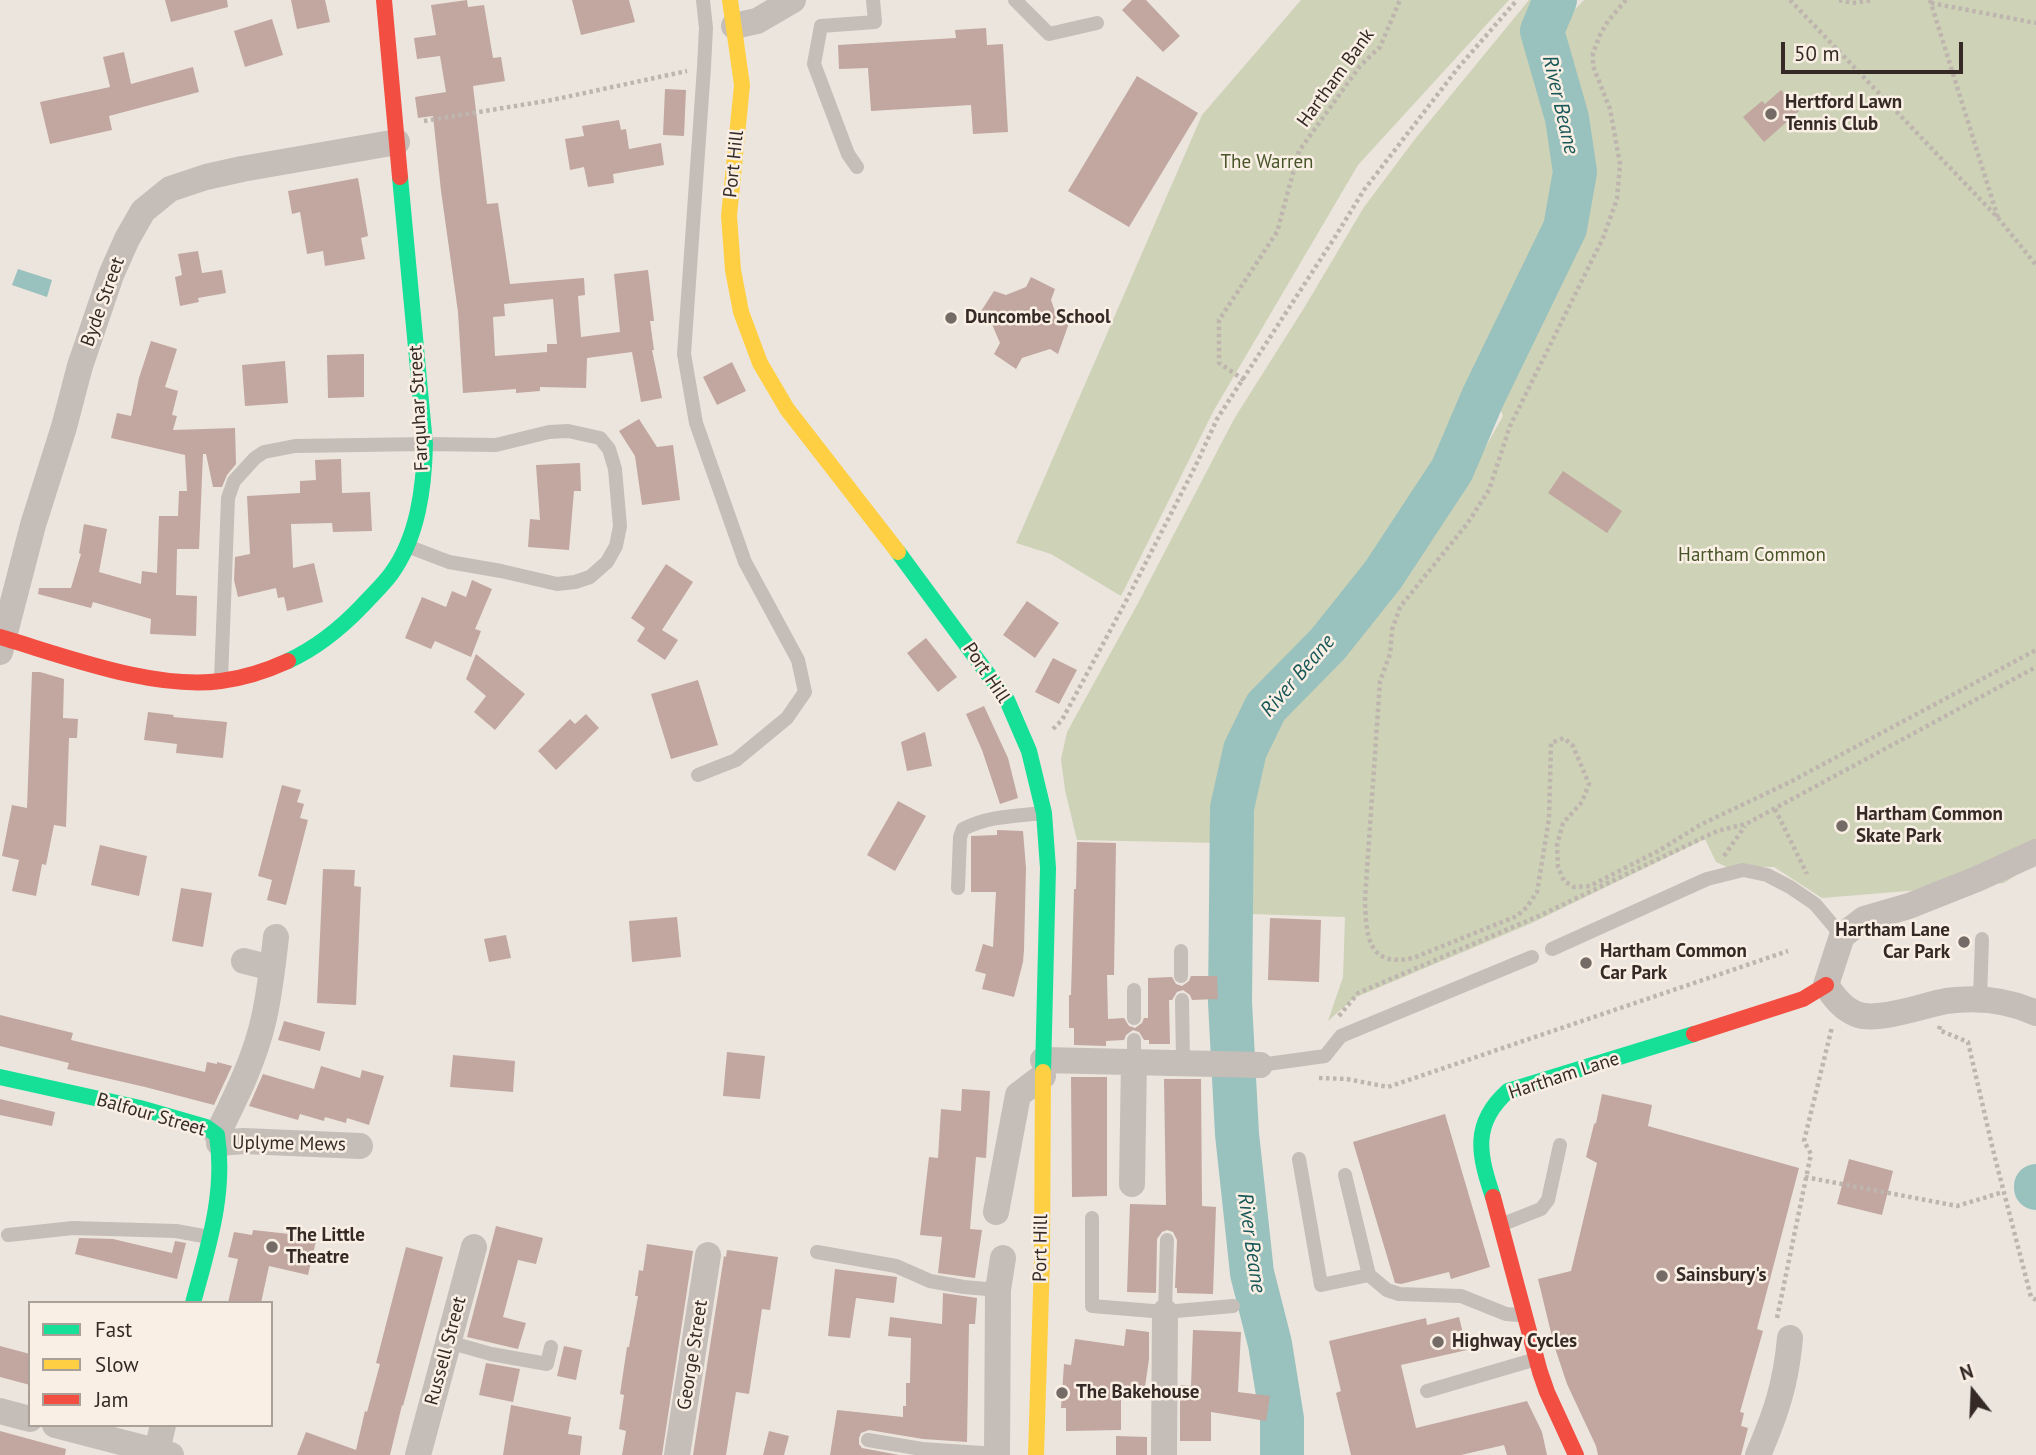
<!DOCTYPE html>
<html>
<head>
<meta charset="utf-8">
<style>
	body { margin:0 }
	#map { position:relative; width:2036px; height:1455px; overflow:hidden; background:#ece5de; font-family:"PT Sans",sans-serif }
	canvas { display:block }
	.legend { position:absolute; left:28px; top:1301px; width:245px; height:126px; box-sizing:border-box; background:#faefe4; border:2px solid #aba098; margin:0; padding:9px 12px; list-style:none; font-size:21px; color:#352a26 }
	.legend li { display:flex; align-items:center; gap:14px; height:35px }
	.legend b { width:35px; border:2px solid #aba098 }
	.north { position:absolute; left:1938px; top:1357px; width:70px; height:70px; -webkit-text-stroke:5px #faefe4; paint-order:stroke; rotate:342deg; font-size:19px; font-weight:700; line-height:28px; text-align:center; color:#352a26 }
	.north::after { content:''; display:block; margin:auto; width:24px; height:32px; background:#352a26; clip-path:polygon(50% 0,100% 100%,50% 72%,0 100%) }
	.scale { position:absolute; left:1781px; top:42px; width:182px; height:32px; box-sizing:border-box; border:4px solid #352a26; border-top:0; padding-left:9px; font-size:21px; line-height:24px; white-space:nowrap; color:#352a26; -webkit-text-stroke:5px #faefe4; paint-order:stroke }
</style>
</head>
<body>
<div id="map">
<canvas width="2036" height="1455"></canvas>
<ul class="legend">
<li><b style="height:9px;background:#16e098"></b>Fast</li>
<li><b style="height:9px;background:#ffcf43"></b>Slow</li>
<li><b style="height:9px;background:#f24e42"></b>Jam</li>
</ul>
<div class="north">N</div>
<div class="scale">50 m</div>
</div>
<script>
const ctx = document.querySelector('canvas').getContext('2d');
ctx.lineJoin = 'round';
function fill(path, color) {
  ctx.fillStyle = color;
  ctx.fill(path, 'evenodd');
}
function trace(path, color, width, dash) {
  ctx.strokeStyle = color;
  ctx.lineWidth = width;
  ctx.lineCap = dash ? 'butt' : 'round';
  ctx.setLineDash(dash || []);
  ctx.stroke(path);
}
function drawText(font, color, halo, rows, align = 'center') {
  ctx.font = font + ' "PT Sans",sans-serif';
  ctx.lineWidth = 5;
  ctx.setLineDash([]);
  ctx.textBaseline = 'middle';
  ctx.strokeStyle = halo;
  ctx.fillStyle = color;
  for (const [text, x, y, turn = 0] of rows) {
    ctx.save();
    ctx.translate(x, y);
    ctx.rotate((+turn || 0) * Math.PI / 180);
    ctx.textAlign = isNaN(turn) ? turn : align;
    if (halo) ctx.strokeText(text, 0, 0);
    ctx.fillText(text, 0, 0);
    ctx.restore();
  }
}
fill(new Path2D(`
	M 1301,0 L 1509,0 L 1358,165 L 1214,410 L 1121,596 L 1051,554 L 1016,543 L 1202,115 Z
	M 1529,0 L 1549,0 L 1535,14 L 1527,55 L 1549,119 L 1559,161 L 1554,206 L 1536,259 L 1508,305 L 1439,458 L 1334,617 L 1276,674 L 1243,715 L 1224,752 L 1219,784 L 1219,843 L 1077,840 L 1065,790 L 1061,759 L 1067,732 L 1137,605 L 1234,419 L 1304,308 L 1364,207 L 1415,139 Z
	M 1584,0 L 2036,0 L 2036,862 L 2004,883 L 1822,898 L 1774,867 L 1729,868 L 1716,862 L 1705,839 L 1532,923 L 1354,998 L 1328,1021 L 1343,977 L 1345,917 L 1250,914 L 1251,794 L 1261,761 L 1277,725 L 1298,694 L 1347,648 L 1454,503 L 1503,416 L 1497,401 L 1583,230 L 1593,184 L 1595,158 L 1570,78 L 1556,55 L 1553,41 L 1556,29 Z`), '#ced2b7');
fill(new Path2D(`
	M 18,269 L 52,280 L 47,297 L 12,285 Z`), '#99c1be');
trace(new Path2D(`
	M 2036,1186 L 2036,1188
	M 1282,1455 L 1282,1419 L 1270,1344 L 1252,1273 L 1237,1134 L 1230,1002 L 1232,808 L 1245,750 L 1266,707 L 1328,644 L 1383,575 L 1452,470 L 1483,397 L 1565,228 L 1575,172 L 1567,118 L 1542,31 L 1555,0`), '#99c1be', 44);
fill(new Path2D(`
	M 165,0 L 227,0 L 228,7 L 171,22 Z
	M 291,0 L 325,0 L 330,22 L 297,29 Z
	M 467,0 L 468,7 L 484,5 L 493,58 L 501,57 L 505,81 L 473,86 L 487,204 L 498,203 L 510,284 L 584,278 L 585,295 L 578,296 L 581,337 L 620,332 L 614,274 L 648,270 L 654,321 L 650,321 L 654,350 L 652,350 L 662,398 L 641,402 L 632,352 L 587,358 L 586,388 L 540,387 L 540,391 L 516,393 L 516,389 L 463,393 L 458,312 L 441,191 L 433,116 L 418,118 L 415,97 L 446,92 L 440,56 L 417,59 L 414,38 L 436,35 L 431,5 ZM 553,299 L 557,344 L 547,344 L 547,352 L 495,356 L 493,317 L 505,316 L 504,304 Z
	M 572,0 L 629,0 L 635,22 L 581,35 Z
	M 1132,0 L 1146,0 L 1180,36 L 1163,52 L 1122,10 Z
	M 272,19 L 283,55 L 245,67 L 234,31 Z
	M 986,28 L 987,45 L 1003,44 L 1008,132 L 973,134 L 971,105 L 871,111 L 868,68 L 839,69 L 838,45 L 956,38 L 955,30 Z
	M 124,52 L 131,84 L 193,67 L 199,92 L 109,116 L 112,130 L 50,144 L 40,102 L 110,87 L 103,57 Z
	M 1137,76 L 1198,113 L 1129,227 L 1068,191 Z
	M 665,89 L 686,90 L 684,136 L 663,135 Z
	M 1781,90 L 1799,111 L 1764,142 L 1743,117 L 1762,101 L 1765,104 Z
	M 619,120 L 621,130 L 626,129 L 629,149 L 661,143 L 664,165 L 613,174 L 614,183 L 588,187 L 584,167 L 570,170 L 565,139 L 584,136 L 582,126 Z
	M 358,178 L 368,236 L 361,238 L 365,259 L 325,266 L 323,251 L 307,254 L 300,212 L 292,214 L 288,191 Z
	M 198,251 L 202,273 L 222,270 L 226,293 L 198,298 L 199,302 L 180,306 L 175,277 L 182,275 L 178,254 Z
	M 1031,277 L 1055,289 L 1051,300 L 1058,320 L 1069,323 L 1058,354 L 1050,349 L 1022,358 L 1016,369 L 994,354 L 1000,343 L 991,322 L 978,316 L 994,291 L 1006,295 L 1026,287 Z
	M 151,341 L 177,349 L 165,387 L 178,391 L 172,415 L 177,416 L 173,430 L 235,428 L 236,464 L 227,475 L 222,487 L 213,487 L 206,454 L 203,454 L 199,549 L 177,549 L 176,595 L 197,596 L 196,636 L 150,634 L 151,619 L 93,602 L 91,608 L 38,594 L 39,588 L 71,588 L 81,554 L 79,553 L 84,524 L 107,529 L 99,572 L 141,584 L 142,571 L 157,573 L 159,516 L 178,516 L 179,491 L 187,491 L 185,455 L 111,438 L 117,413 L 131,416 L 139,378 Z
	M 364,354 L 364,397 L 328,398 L 327,355 Z
	M 285,361 L 288,403 L 245,406 L 242,365 Z
	M 732,362 L 746,391 L 717,405 L 703,377 Z
	M 639,419 L 657,447 L 673,445 L 680,500 L 642,505 L 635,456 L 619,431 Z
	M 341,459 L 342,493 L 370,492 L 372,531 L 333,532 L 332,523 L 291,524 L 293,568 L 314,563 L 323,602 L 287,611 L 284,597 L 278,598 L 276,588 L 238,597 L 234,580 L 235,557 L 250,554 L 247,496 L 300,493 L 300,481 L 316,480 L 315,460 Z
	M 580,463 L 581,491 L 574,491 L 569,550 L 528,547 L 530,519 L 540,520 L 536,465 Z
	M 1563,471 L 1622,511 L 1607,533 L 1548,493 Z
	M 666,564 L 693,582 L 662,630 L 678,640 L 665,660 L 637,641 L 645,628 L 631,618 Z
	M 472,580 L 492,589 L 475,629 L 481,631 L 471,657 L 435,641 L 431,649 L 405,638 L 422,597 L 446,607 L 452,591 L 466,597 Z
	M 1027,601 L 1059,623 L 1035,658 L 1003,635 Z
	M 926,638 L 957,677 L 938,692 L 907,653 Z
	M 476,654 L 525,694 L 495,730 L 474,712 L 486,696 L 466,679 Z
	M 1053,658 L 1077,670 L 1059,704 L 1035,692 Z
	M 32,672 L 40,672 L 64,679 L 63,718 L 78,719 L 77,738 L 69,738 L 66,827 L 54,825 L 46,865 L 42,864 L 36,896 L 12,891 L 19,860 L 2,856 L 12,805 L 27,808 Z
	M 698,680 L 718,745 L 671,759 L 651,694 Z
	M 984,706 L 1008,758 L 1018,798 L 1000,804 L 982,750 L 966,714 Z
	M 148,712 L 174,715 L 173,717 L 227,722 L 223,758 L 176,753 L 177,744 L 144,740 Z
	M 586,714 L 599,728 L 556,770 L 538,751 L 570,719 L 575,724 Z
	M 925,732 L 932,766 L 907,771 L 901,742 Z
	M 282,785 L 301,790 L 297,802 L 304,804 L 300,818 L 308,820 L 286,905 L 267,900 L 272,880 L 258,876 Z
	M 898,801 L 926,816 L 895,871 L 867,855 Z
	M 997,830 L 1023,831 L 1026,868 L 1024,950 L 1023,962 L 1014,997 L 982,989 L 986,974 L 975,971 L 983,944 L 993,947 L 996,892 L 971,892 L 971,836 L 997,835 Z
	M 1077,842 L 1116,843 L 1114,975 L 1107,975 L 1108,1019 L 1124,1018 L 1129,1026 L 1135,1028 L 1142,1023 L 1144,1018 L 1148,1018 L 1148,978 L 1172,977 L 1176,984 L 1182,986 L 1189,981 L 1191,976 L 1217,976 L 1218,999 L 1192,1000 L 1190,995 L 1183,990 L 1177,992 L 1172,1000 L 1169,1000 L 1170,1044 L 1149,1044 L 1149,1040 L 1144,1040 L 1139,1032 L 1133,1030 L 1126,1035 L 1124,1040 L 1106,1041 L 1106,1046 L 1074,1045 L 1074,1028 L 1069,1028 L 1069,995 L 1071,995 L 1074,889 L 1076,889 Z
	M 100,845 L 147,856 L 139,896 L 91,885 Z
	M 323,869 L 355,870 L 354,886 L 361,887 L 356,1005 L 317,1003 Z
	M 181,888 L 212,893 L 203,947 L 172,941 Z
	M 677,917 L 681,957 L 632,962 L 629,921 Z
	M 1270,918 L 1321,920 L 1319,982 L 1268,980 Z
	M 506,935 L 511,958 L 489,962 L 484,939 Z
	M 0,1015 L 73,1033 L 71,1040 L 205,1072 L 207,1062 L 217,1064 L 217,1062 L 232,1066 L 214,1105 L 145,1087 L 67,1069 L 69,1063 L 0,1046 Z
	M 284,1021 L 325,1032 L 320,1051 L 278,1040 Z
	M 727,1052 L 765,1056 L 760,1099 L 723,1096 Z
	M 453,1055 L 515,1061 L 513,1092 L 450,1087 Z
	M 321,1066 L 360,1078 L 362,1070 L 384,1076 L 369,1125 L 347,1118 L 346,1123 L 325,1117 L 324,1121 L 300,1114 L 298,1120 L 249,1106 L 263,1074 L 314,1089 Z
	M 1071,1077 L 1107,1077 L 1107,1196 L 1072,1197 Z
	M 1164,1079 L 1201,1079 L 1202,1206 L 1216,1207 L 1213,1294 L 1177,1293 L 1177,1288 L 1175,1288 L 1177,1240 L 1173,1232 L 1167,1230 L 1162,1232 L 1157,1239 L 1156,1293 L 1127,1292 L 1130,1204 L 1166,1205 Z
	M 962,1089 L 990,1091 L 986,1158 L 976,1157 L 970,1229 L 982,1230 L 975,1278 L 938,1273 L 942,1237 L 920,1235 L 929,1157 L 938,1158 L 941,1109 L 961,1111 Z
	M 1602,1094 L 1652,1105 L 1648,1126 L 1799,1168 L 1757,1329 L 1763,1331 L 1740,1412 L 1744,1413 L 1741,1426 L 1748,1428 L 1741,1455 L 1598,1455 L 1596,1446 L 1567,1384 L 1554,1345 L 1538,1279 L 1571,1271 L 1597,1163 L 1586,1157 L 1594,1124 L 1596,1123 Z
	M 0,1099 L 55,1112 L 52,1126 L 0,1115 Z
	M 1445,1114 L 1490,1267 L 1451,1279 L 1449,1272 L 1401,1284 L 1395,1283 L 1353,1142 Z
	M 1849,1159 L 1893,1171 L 1882,1215 L 1837,1204 Z
	M 496,1226 L 543,1238 L 536,1264 L 518,1260 L 503,1317 L 526,1323 L 518,1349 L 467,1337 Z
	M 253,1230 L 317,1237 L 308,1275 L 269,1266 L 261,1303 L 228,1303 L 238,1259 L 228,1257 L 234,1232 L 252,1235 Z
	M 79,1238 L 113,1239 L 172,1253 L 175,1241 L 186,1243 L 177,1279 L 75,1254 Z
	M 647,1244 L 693,1251 L 662,1455 L 622,1455 L 626,1431 L 619,1429 L 624,1395 L 620,1394 L 627,1347 L 629,1347 L 638,1296 L 635,1296 L 639,1270 L 643,1271 Z
	M 406,1247 L 443,1257 L 403,1406 L 402,1405 L 390,1455 L 297,1455 L 306,1432 L 356,1450 L 365,1411 L 367,1412 L 380,1364 L 376,1363 Z
	M 727,1250 L 778,1257 L 770,1310 L 762,1309 L 749,1394 L 736,1392 L 726,1455 L 693,1455 L 724,1256 L 726,1257 Z
	M 835,1269 L 897,1277 L 894,1303 L 856,1298 L 850,1338 L 828,1336 Z
	M 943,1293 L 977,1298 L 975,1324 L 969,1324 L 967,1442 L 923,1439 L 869,1430 L 861,1433 L 859,1438 L 859,1444 L 862,1448 L 899,1455 L 830,1455 L 837,1410 L 903,1417 L 903,1406 L 906,1406 L 906,1383 L 910,1383 L 911,1338 L 888,1336 L 890,1317 L 942,1324 Z
	M 1459,1317 L 1467,1350 L 1401,1365 L 1416,1428 L 1527,1401 L 1542,1432 L 1547,1455 L 1507,1455 L 1504,1445 L 1461,1455 L 1351,1455 L 1336,1393 L 1341,1391 L 1329,1341 L 1426,1318 L 1427,1325 Z
	M 1126,1329 L 1149,1332 L 1149,1359 L 1144,1394 L 1121,1391 L 1121,1430 L 1066,1431 L 1066,1408 L 1061,1408 L 1064,1364 L 1071,1365 L 1075,1339 L 1124,1346 Z
	M 1193,1330 L 1241,1332 L 1238,1392 L 1270,1396 L 1266,1421 L 1211,1412 L 1211,1441 L 1180,1441 L 1180,1385 L 1191,1386 Z
	M 0,1346 L 30,1354 L 30,1385 L 0,1377 Z
	M 564,1346 L 582,1350 L 576,1380 L 557,1376 Z
	M 486,1363 L 520,1369 L 513,1402 L 479,1395 Z
	M 511,1405 L 571,1417 L 568,1434 L 582,1436 L 580,1455 L 503,1455 Z
	M 0,1431 L 66,1449 L 65,1455 L 0,1455 Z
	M 769,1431 L 789,1436 L 784,1455 L 763,1455 Z
	M 1116,1436 L 1147,1437 L 1147,1455 L 1116,1455 Z`), '#c1a79f');
trace(new Path2D(`
	M 1626,0 L 1608,21 L 1600,35 L 1593,53 L 1593,66 L 1610,109 L 1620,164 L 1617,199 L 1603,238 L 1510,426 L 1489,490 L 1467,524 L 1400,607 L 1392,630 L 1390,654 L 1380,681 L 1365,899 C 1366,935 1367,968 1413,958 L 1517,916 L 1527,907 L 1537,892 L 1549,819 L 1551,743 L 1564,738 L 1573,746 L 1589,784 L 1582,802 L 1563,823 L 1557,845 L 1558,867 L 1564,881 L 1574,887 L 1590,886 L 1660,850 L 1700,825 L 1790,782 L 2036,650
	M 1790,0 L 1999,219 L 2036,265
	M 1839,0 L 1852,3 L 1873,0
	M 1930,0 L 1998,218
	M 1931,3 L 2036,23
	M 424,121 L 552,100 L 687,71
	M 1244,380 L 1219,363 L 1219,320 L 1277,232 L 1299,151 L 1360,66 L 1380,47 L 1400,0
	M 1053,729 L 1062,720 L 1125,603 L 1196,465 L 1217,419 L 1335,237 L 1364,190 L 1458,68 L 1517,0
	M 1775,809 L 1807,874
	M 1724,856 L 1745,826
	M 1339,1016 L 1358,993 L 1541,915 L 1717,831 L 1746,824 L 2036,667
	M 1940,1026 L 1939,1030 L 1968,1042 L 1993,1150 L 2031,1297 L 2036,1300
	M 1319,1078 L 1347,1079 L 1388,1087 L 1788,951
	M 1805,1177 L 1957,1206 L 2003,1192
	M 1777,1318 L 1811,1154 L 1804,1141 L 1832,1027`), '#beb5af', 4.5, [3.5, 3.5]);
trace(new Path2D(`
	M 1015,0 L 1049,34 L 1097,23
	M 857,167 L 848,154 L 814,64 L 821,26 L 875,22 L 873,0
	M 221,680 L 228,498 L 234,481 L 255,458 L 264,452 L 295,446 L 425,444 L 496,445 L 549,432 L 568,431 L 600,438 L 609,449 L 615,469 L 620,526 L 616,546 L 607,562 L 590,577 L 575,582 L 557,584 L 501,571 L 449,562 L 407,546
	M 698,775 L 736,760 L 787,718 L 805,692 L 798,660 L 745,562 L 696,423 L 684,354 L 704,67 L 706,28 L 703,0
	M 958,888 L 960,837 L 963,829 C 989,816 1015,816 1043,813
	M 1552,949 L 1707,879 L 1743,870 L 1767,875 L 1790,887 L 1815,904 L 1842,936
	M 1181,976 L 1181,951
	M 1134,990 L 1134,1018
	M 1980,998 L 1982,939
	M 1182,1000 L 1183,1062
	M 1134,1040 L 1134,1061
	M 1260,1065 L 1325,1056 L 1341,1036 L 1532,957
	M 1299,1159 L 1321,1285 L 1369,1275 L 1387,1290 L 1399,1294 L 1461,1296 L 1506,1314 L 1519,1315
	M 1345,1175 L 1369,1275
	M 1092,1218 L 1092,1306 L 1165,1312 L 1233,1306
	M 1503,1224 L 1541,1209 L 1548,1200 L 1560,1145
	M 8,1235 L 73,1228 L 176,1231 L 209,1237
	M 817,1252 L 896,1266 L 930,1281 L 964,1287 L 998,1290
	M 1165,1312 L 1167,1240
	M 448,1342 L 491,1354 L 547,1364 L 551,1347
	M 1427,1391 L 1533,1360
	M 868,1440 L 922,1449 L 997,1454`), '#c5bdb7', 14);
trace(new Path2D(`
	M 734,26 L 757,21 L 793,0
	M 0,652 L 33,525 L 64,427 L 80,366 L 111,275 L 127,239 L 143,211 L 170,189 L 206,177 L 242,169 L 397,142
	M 2036,852 L 1977,879 L 1909,906 L 1864,919 L 1842,936 L 1826,985 C 1834,997 1842,1008 1856,1014 C 1876,1023 1925,1005 1946,1001 C 1977,997 2008,1000 2036,1013
	M 244,961 L 272,968
	M 1043,1060 L 1260,1065
	M 217,1135 C 236,1097 255,1059 264,1018 C 270,991 273,964 276,937
	M 219,1143 L 244,1141 L 360,1146
	M 1132,1184 L 1134,1061
	M 996,1212 L 1018,1095 L 1043,1076
	M 0,1411 L 30,1419
	M 55,1425 L 171,1455
	M 157,1451 L 163,1425
	M 418,1455 L 474,1247
	M 677,1455 L 708,1255
	M 997,1455 L 998,1290 L 1003,1258
	M 1164,1455 L 1165,1312
	M 1758,1455 C 1776,1413 1786,1384 1790,1338`), '#c5bdb7', 26);
trace(new Path2D(`
	M 898,552 L 1007,700 L 1029,751 L 1044,813 L 1048,868 L 1043,1072
	M 288,661 C 316,648 341,628 362,606 C 372,595 383,585 391,574 C 418,537 424,488 425,444 L 400,177
	M 0,1077 L 140,1108 L 206,1127 L 217,1135 C 226,1193 208,1247 193,1303
	M 1493,1197 C 1479,1155 1471,1124 1508,1091 L 1694,1034`), '#16e098', 16);
trace(new Path2D(`
	M 730,0 L 742,85 L 729,216 L 733,270 L 741,312 L 760,363 L 787,409 L 898,552
	M 1036,1455 L 1042,1260 L 1043,1072`), '#ffcf43', 16);
trace(new Path2D(`
	M 384,0 L 400,177
	M 0,637 C 65,656 153,690 221,681 C 245,678 266,671 288,661
	M 1694,1034 L 1803,999 L 1826,985
	M 1493,1197 L 1540,1372 L 1547,1392 L 1576,1455`), '#f24e42', 16);
for (const [x, y, r, color] of [
	[1771,114,7,"#756b66"],
	[951,318,7,"#756b66"],
	[1842,826,7,"#756b66"],
	[1964,942,7,"#756b66"],
	[1586,963,7,"#756b66"],
	[272,1247,7,"#756b66"],
	[1662,1276,7,"#756b66"],
	[1438,1342,7,"#756b66"],
	[1062,1393,7,"#756b66"]
]) {
  const dot = new Path2D();
  dot.arc(x, y, r, 0, 2 * Math.PI);
  ctx.fillStyle = color;
  ctx.fill(dot);
  trace(dot, '#faefe4', 2.5);
}
drawText('19px', '#352a26', '#faefe4', [
	["Hartham Bank",1336,78,-54],
	["Port Hill",734,164,-84],
	["Byde Street",103,302,-70],
	["Farquhar Street",419,408,-93],
	["Port Hill",986,673,56],
	["Hartham Lane",1564,1076,-18],
	["Balfour Street",151,1115,16],
	["Uplyme Mews",289,1144,1],
	["Port Hill",1041,1248,-89],
	["Russell Street",446,1351,-75],
	["George Street",693,1355,-81]
]);
drawText('bold 19px', '#352a26', '#faefe4', [
	["Hertford Lawn",1785,103],
	["Tennis Club",1785,125],
	["Duncombe School",965,318],
	["Hartham Common",1856,815],
	["Skate Park",1856,837],
	["Hartham Lane",1950,931,"right"],
	["Car Park",1950,953,"right"],
	["Hartham Common",1600,952],
	["Car Park",1600,974],
	["The Little",286,1236],
	["Theatre",286,1258],
	["Sainsbury's",1676,1276],
	["Highway Cycles",1452,1342],
	["The Bakehouse",1076,1393]
], 'left');
drawText('19px', '#475528', '#faefe4', [
	["The Warren",1267,163],
	["Hartham Common",1752,556]
]);
drawText('italic 21px', '#195859', '#faefe4', [
	["River Beane",1560,105,77],
	["River Beane",1298,676,-49],
	["River Beane",1251,1243,82]
]);
</script>
</body>
</html>
